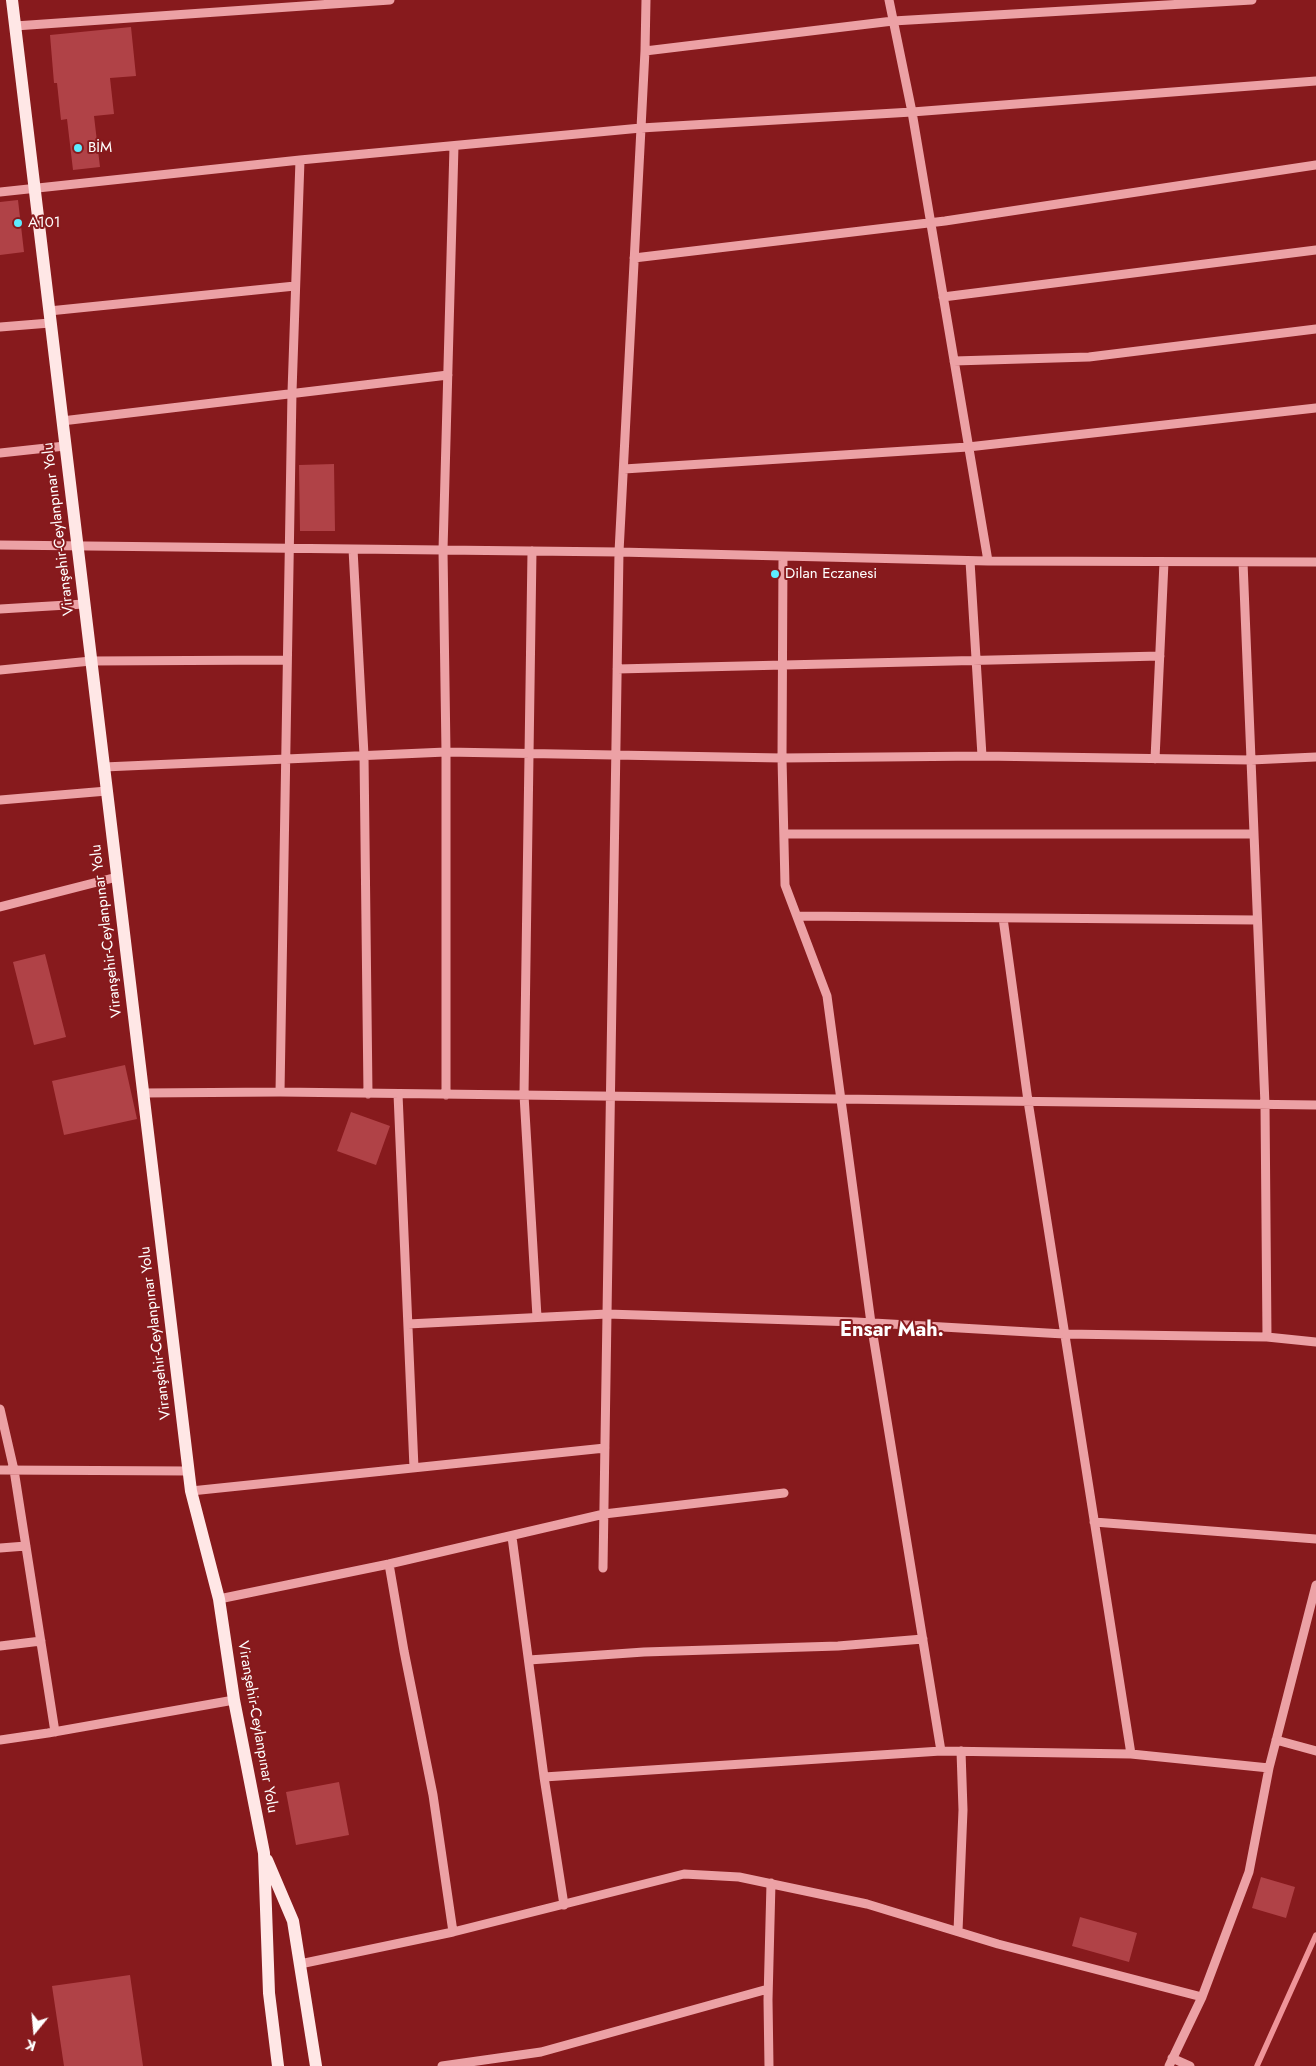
<!DOCTYPE html>
<html>
<head>
<meta charset="utf-8">
<style>
	body { margin:0 }
	#map { position:relative; width:1316px; height:2066px; overflow:hidden; background:#871a1d; font-family:Jost,sans-serif }
	canvas { display:block }
	.north { position:absolute; left:10px; top:2006px; width:50px; height:50px; -webkit-text-stroke:4px #871a1d; paint-order:stroke; rotate:197deg; font-size:14px; font-weight:700; line-height:20px; text-align:center; color:#fff }
	.north::after { content:''; display:block; margin:auto; width:18px; height:22px; background:#fff; clip-path:polygon(50% 0,100% 100%,50% 72%,0 100%) }
</style>
</head>
<body>
<div id="map">
<canvas width="1316" height="2066"></canvas>
<div class="north">K</div>
</div>
<script>
const ctx = document.querySelector('canvas').getContext('2d');
ctx.lineJoin = 'round';
function trace(path, color, width, dash) {
  ctx.strokeStyle = color;
  ctx.lineWidth = width;
  ctx.lineCap = dash ? 'butt' : 'round';
  ctx.setLineDash(dash || []);
  ctx.stroke(path);
}
function fill(path, color) {
  ctx.fillStyle = color;
  ctx.fill(path, 'evenodd');
}
function drawText(font, color, halo, rows, align = 'center') {
  ctx.font = font + ' Jost,sans-serif';
  ctx.lineWidth = 4;
  ctx.setLineDash([]);
  ctx.textBaseline = 'middle';
  ctx.strokeStyle = halo;
  ctx.fillStyle = color;
  for (const [text, x, y, turn = 0] of rows) {
    ctx.save();
    ctx.translate(x, y);
    ctx.rotate((+turn || 0) * Math.PI / 180);
    ctx.textAlign = isNaN(turn) ? turn : align;
    if (halo) ctx.strokeText(text, 0, 0);
    ctx.fillText(text, 0, 0);
    ctx.restore();
  }
}
trace(new Path2D(`
	M 1257,2066 L 1316,1935`), '#ef9499', 5.5);
fill(new Path2D(`
	M 131,27 L 136,76 L 110,78 L 114,114 L 94,116 L 100,167 L 73,170 L 67,119 L 61,120 L 57,83 L 54,83 L 50,35 Z
	M 18,200 L 24,252 L 0,255 L 0,202 Z
	M 334,464 L 335,531 L 300,531 L 299,465 Z
	M 45,954 L 66,1037 L 34,1045 L 13,962 Z
	M 125,1065 L 137,1119 L 64,1135 L 52,1081 Z
	M 351,1112 L 390,1126 L 376,1165 L 337,1151 Z
	M 339,1782 L 349,1835 L 296,1845 L 286,1792 Z
	M 1261,1877 L 1295,1887 L 1286,1918 L 1252,1908 Z
	M 1080,1917 L 1137,1933 L 1129,1962 L 1072,1946 Z
	M 130,1975 L 143,2066 L 64,2066 L 52,1986 Z`), '#b04247');
trace(new Path2D(`
	M 889,0 L 912,112 L 988,561
	M 15,26 L 390,0
	M 645,51 L 893,21 L 1252,0
	M 0,192 L 300,160 L 641,128 L 912,112 L 1316,81
	M 634,258 L 945,221 L 1316,165
	M 943,297 L 1316,250
	M 49,311 L 295,286
	M 0,327 L 50,323
	M 954,361 L 1089,357 L 1316,329
	M 62,421 L 448,375
	M 0,453 L 65,446
	M 624,469 L 968,447 L 1316,408
	M 0,545 L 619,552 L 988,561 L 1316,562
	M 353,549 L 364,755 L 368,1094
	M 532,551 L 524,1095 L 537,1317
	M 783,556 L 782,758 L 785,885 L 827,996 L 871,1323 L 941,1751
	M 970,561 L 982,756
	M 1243,562 L 1265,1105 L 1267,1337
	M 0,609 L 84,604
	M 617,669 L 1160,656
	M 0,670 L 91,661 L 287,660
	M 1155,759 L 1164,562
	M 104,767 L 446,752 L 782,758 L 982,756 L 1251,760 L 1316,757
	M 0,800 L 107,791
	M 784,834 L 1254,834
	M 0,907 L 117,877
	M 797,916 L 1257,920
	M 1003,918 L 1028,1101 L 1131,1754
	M 280,1092 L 292,392 L 300,160
	M 143,1093 L 280,1092 L 1316,1105
	M 398,1094 L 414,1468
	M 446,1095 L 446,752 L 443,550 L 454,146
	M 408,1324 L 607,1314 L 856,1322 L 1064,1334 L 1267,1337 L 1316,1342
	M 0,1409 L 14,1470 L 55,1732
	M 0,1470 L 189,1471
	M 191,1491 L 605,1448
	M 1094,1522 L 1316,1539
	M 512,1537 L 544,1777 L 564,1905
	M 0,1548 L 26,1546
	M 389,1564 L 404,1651 L 433,1795 L 453,1932
	M 603,1568 L 619,552 L 645,51 L 646,0
	M 219,1599 L 389,1564 L 604,1514 L 784,1493
	M 0,1646 L 41,1641
	M 529,1660 L 644,1652 L 838,1646 L 923,1639
	M 0,1740 L 48,1733 L 234,1700
	M 1276,1740 L 1316,1751
	M 544,1777 L 941,1751 L 1131,1754 L 1269,1768
	M 958,1931 L 963,1810 L 961,1751
	M 300,1964 L 453,1932 L 684,1874 L 739,1877 L 867,1904 L 998,1944 L 1202,1997
	M 1172,2058 L 1190,2066
	M 442,2066 L 541,2052 L 768,1989
	M 769,2066 L 768,2000 L 771,1883
	M 1169,2066 L 1202,1997 L 1249,1872 L 1269,1768 L 1316,1585`), '#eca1a5', 9);
trace(new Path2D(`
	M 12,0 L 191,1491 L 219,1599 L 234,1700 L 264,1853 L 269,1993 L 278,2066
	M 267,1860 L 293,1921 L 316,2066`), '#ffe7e6', 12);
for (const [x, y, r, color] of [
	[78,148,5,"#5decff"],
	[18,223,5,"#5decff"],
	[775,574,5,"#5decff"]
]) {
  const dot = new Path2D();
  dot.arc(x, y, r, 0, 2 * Math.PI);
  ctx.fillStyle = color;
  ctx.fill(dot);
  trace(dot, '#871a1d', 2);
}
drawText('15px', '#fff', '#871a1d', [
	["BİM",88,148],
	["A101",28,223],
	["Dilan Eczanesi",785,574]
], 'left');
drawText('15px', '#fff', '#871a1d', [
	["Viranşehir-Ceylanpınar Yolu",59,529,-97],
	["Viranşehir-Ceylanpınar Yolu",107,931,-97],
	["Viranşehir-Ceylanpınar Yolu",156,1333,-97],
	["Viranşehir-Ceylanpınar Yolu",257,1727,80]
]);
drawText('bold 20px', '#fff', '#871a1d', [
	["Ensar Mah.",892,1331]
]);
</script>
</body>
</html>
